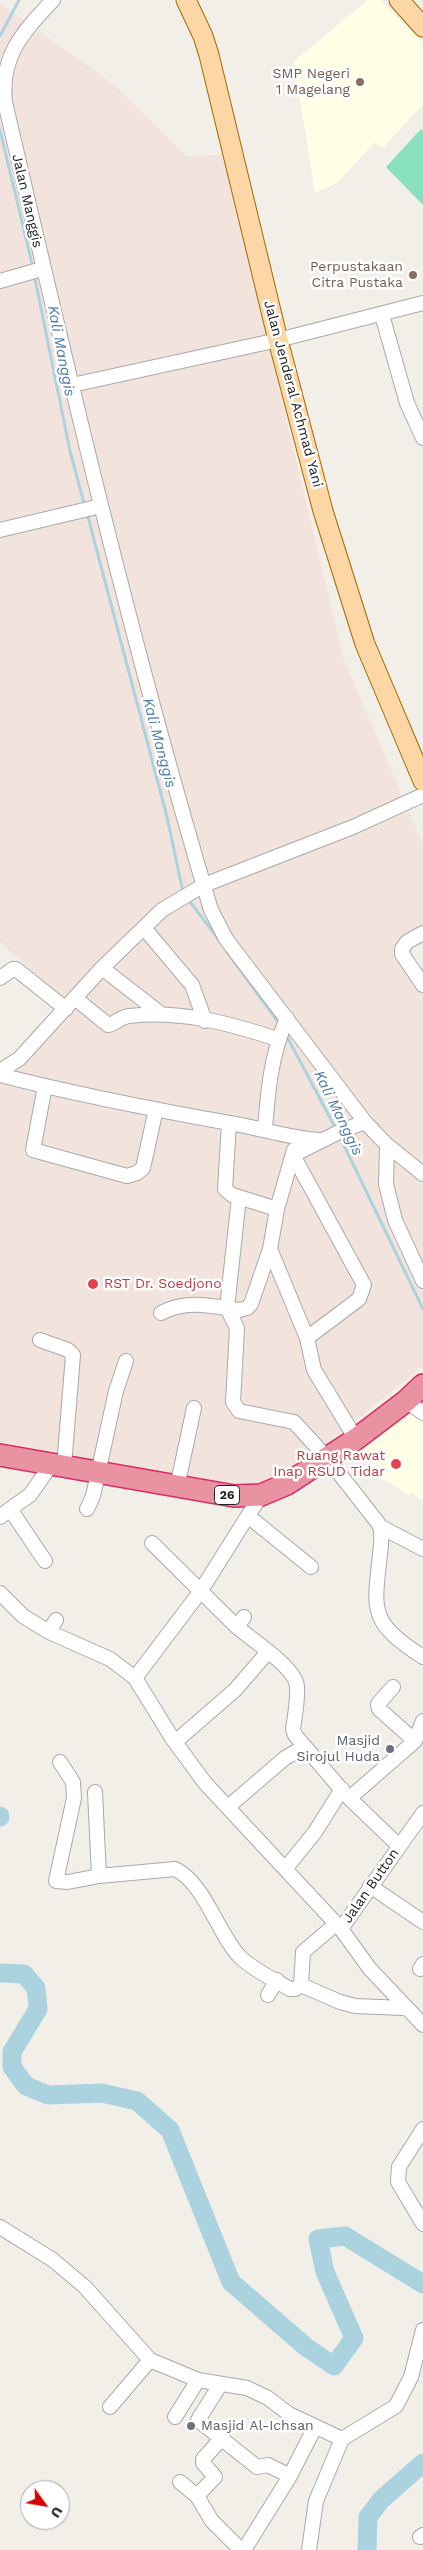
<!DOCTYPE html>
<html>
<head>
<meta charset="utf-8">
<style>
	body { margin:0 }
	#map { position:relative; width:423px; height:2550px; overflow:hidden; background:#f2efe9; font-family:"Work Sans",sans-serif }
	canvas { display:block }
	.north { position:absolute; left:20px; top:2480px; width:50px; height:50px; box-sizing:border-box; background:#fff; border:1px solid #a7a7a7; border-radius:50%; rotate:122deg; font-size:14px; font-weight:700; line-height:20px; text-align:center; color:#222 }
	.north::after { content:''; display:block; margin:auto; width:18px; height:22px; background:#d40000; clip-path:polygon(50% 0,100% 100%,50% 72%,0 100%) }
</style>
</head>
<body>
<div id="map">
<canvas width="423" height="2550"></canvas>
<div class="north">U</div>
</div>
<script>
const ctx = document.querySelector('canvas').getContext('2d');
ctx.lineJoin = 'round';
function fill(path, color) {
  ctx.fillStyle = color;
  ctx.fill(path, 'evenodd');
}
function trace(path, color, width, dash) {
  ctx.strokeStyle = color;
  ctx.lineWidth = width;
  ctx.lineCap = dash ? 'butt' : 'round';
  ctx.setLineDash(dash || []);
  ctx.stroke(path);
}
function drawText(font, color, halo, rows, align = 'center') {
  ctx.font = font + ' "Work Sans",sans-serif';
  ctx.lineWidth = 5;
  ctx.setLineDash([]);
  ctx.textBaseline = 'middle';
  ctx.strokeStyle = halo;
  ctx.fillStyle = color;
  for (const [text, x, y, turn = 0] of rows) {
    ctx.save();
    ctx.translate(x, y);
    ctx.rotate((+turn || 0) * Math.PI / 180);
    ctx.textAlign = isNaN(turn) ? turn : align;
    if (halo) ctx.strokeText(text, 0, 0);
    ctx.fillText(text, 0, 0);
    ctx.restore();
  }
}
fill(new Path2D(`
	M 368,0 L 380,0 L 423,43 L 423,104 L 383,148 L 375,142 L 337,183 L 315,193 L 294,61 Z
	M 405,1404 L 423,1416 L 423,1500 L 411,1493 L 409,1495 L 384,1479 L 382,1481 L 355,1447 Z`), '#ffffe5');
fill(new Path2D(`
	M 0,3 L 116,86 L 188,157 L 223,154 L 344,660 L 423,844 L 423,932 L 402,949 L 423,987 L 423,1366 L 297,1468 L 274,1482 L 237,1486 L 0,1442 L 0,1081 L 25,1064 L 71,1005 L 0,942 Z`), '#f3e3dd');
fill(new Path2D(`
	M 421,129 L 423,131 L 423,205 L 386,167 Z`), '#88e0be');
trace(new Path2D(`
	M 0,36 L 19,0
	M 0,130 L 33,268
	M 34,274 L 70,451 L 85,507
	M 87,513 L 167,817 L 183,892
	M 188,899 L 222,944
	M 227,952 L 279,1023
	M 285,1033 L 336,1129
	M 340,1137 L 423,1309`), '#aad3df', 3);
trace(new Path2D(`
	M 0,1816 L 0,1817
	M 0,1973 L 24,1974 L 36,1988 L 38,2009 L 12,2052 L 12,2067 L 26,2086 L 48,2095 L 102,2093 L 137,2101 L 170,2130 L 231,2282 L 306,2347 L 334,2366 L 354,2338 L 325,2272 L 318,2239 L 345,2236 L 423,2284
	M 367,2550 L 368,2517 L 381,2500 L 423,2463`), '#aad3df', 19);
const minor = new Path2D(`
	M 53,0 C 23,32 0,56 5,102 C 68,373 131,643 211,910 L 226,939 L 365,1122 L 387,1145 L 423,1174
	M 0,281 L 42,269
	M 382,315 L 407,403 L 423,438
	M 72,385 L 278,340 L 423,303
	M 0,530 L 101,506
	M 144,928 L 192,985 L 205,1021
	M 423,933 L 407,942 L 402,949 L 402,954 L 423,985
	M 102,968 L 161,1014
	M 0,978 L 13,969 L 16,969 L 66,1009
	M 75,998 L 108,1025 C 115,1024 120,1017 129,1016 C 180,1010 229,1023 277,1039
	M 0,1071 L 19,1059 L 102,968 L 162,910 L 204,885 L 353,827 L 423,795
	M 0,1075 C 78,1095 156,1110 235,1124 C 264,1129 293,1139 321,1140
	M 45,1086 L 33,1150 L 127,1176 L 137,1173 L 143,1168 L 156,1109
	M 229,1123 L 225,1189 L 232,1195 L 277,1209
	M 265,1129 C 268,1090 271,1055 287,1018
	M 387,1145 L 386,1184 L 395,1220 L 423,1281
	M 239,1197 L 227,1308 L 237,1328 L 233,1402 L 239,1411 L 294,1422 L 328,1459 L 378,1523 C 383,1530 381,1537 381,1545 C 375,1608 365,1620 423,1657
	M 270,1249 L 307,1338
	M 161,1313 C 186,1299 212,1306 239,1310 L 247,1308 L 251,1304 L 270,1249 L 277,1209 L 294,1150
	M 40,1340 L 68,1350 L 73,1355 L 64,1466
	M 406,1401 L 423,1413
	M 356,1439 L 314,1370 L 307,1338 L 359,1299 L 364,1285 L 293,1155 L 341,1131 L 365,1122
	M 177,1487 L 194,1408
	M 10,1509 L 30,1495 L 51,1465
	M 87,1509 L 93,1496 L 116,1391 L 126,1361
	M 248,1516 L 311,1567
	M 0,1517 L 10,1509 L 45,1561
	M 381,1527 L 423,1549
	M 152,1543 L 237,1627 L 244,1617
	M 0,1593 L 23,1616 L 49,1632 L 110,1659 L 135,1678 L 172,1738 L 205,1783 L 341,1929
	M 237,1627 C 252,1640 295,1667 297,1686 C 298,1700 295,1715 293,1729 L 295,1735 L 346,1795 L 353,1795 L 415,1741 L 423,1721
	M 49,1632 L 56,1620
	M 135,1678 L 200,1592 L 261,1495
	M 393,1687 L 378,1704 L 379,1709 L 415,1741
	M 175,1742 L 235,1690 L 267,1653
	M 60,1762 L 73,1782 L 74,1798 L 56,1881 L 68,1882 L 99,1876
	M 95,1792 L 99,1876 L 175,1869 C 205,1883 218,1935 241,1958 C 255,1971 274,1979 290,1989 L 295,1989 L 301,1985 L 303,1952 L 336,1924
	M 346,1795 L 399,1846
	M 228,1807 L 285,1758 L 304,1747
	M 423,1813 L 341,1929 L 370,1969 L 423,2025
	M 286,1868 L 315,1832 L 342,1789
	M 370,1886 L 423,1922
	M 420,1969 L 423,1964
	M 301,1985 L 340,2002 L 355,2006 L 404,2008
	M 268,1995 L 277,1980
	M 423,2129 L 399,2167 L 398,2182 L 423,2224
	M 0,2227 L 53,2260 L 85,2287 L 150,2360 L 198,2380 L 247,2388 L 268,2398 L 289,2414 L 342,2439 L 396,2406 L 411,2377 L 423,2330
	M 220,2385 L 198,2420 L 257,2467 L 268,2465 L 290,2476
	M 110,2407 L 150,2360
	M 175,2417 L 198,2380
	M 223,2437 L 203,2459 L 203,2463 L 215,2477 L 197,2496 L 212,2521 L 241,2550
	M 180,2482 L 197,2496
	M 420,2537 L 423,2535
	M 244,2550 L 290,2476 L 315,2427
	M 309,2550 L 316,2501 L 342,2439`);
const major = new Path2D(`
	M 186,0 L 203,36 L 209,55 L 278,340 L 323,511 L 365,644 L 423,781
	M 399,0 L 423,27`);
const highway = new Path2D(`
	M 0,1455 L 234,1496 L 261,1495 L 287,1484 L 356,1439 L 406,1401 L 423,1385`);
trace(minor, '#a9a9a9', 16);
trace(major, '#a06b00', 21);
trace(highway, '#dc2a67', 24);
trace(minor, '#fff', 14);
trace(major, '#fcd6a4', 19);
trace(highway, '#e892a2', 21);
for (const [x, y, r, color] of [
	[360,82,5,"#8d6e63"],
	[413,275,5,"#8d6e63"],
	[93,1284,6,"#e0444e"],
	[396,1464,6,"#e0444e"],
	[390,1749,5,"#6b7280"],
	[191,2426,5,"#6b7280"]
]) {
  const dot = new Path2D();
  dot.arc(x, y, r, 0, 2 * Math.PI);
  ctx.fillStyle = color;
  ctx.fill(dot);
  trace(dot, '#fff', 2);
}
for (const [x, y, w] of [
	[227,1495,25]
]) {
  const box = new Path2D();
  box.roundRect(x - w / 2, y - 9.5, w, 19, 4);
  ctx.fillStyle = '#fff';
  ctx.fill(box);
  trace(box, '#222', 1);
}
drawText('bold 12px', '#222', null, [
	["26",227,1495]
]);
drawText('14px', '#785e54', '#fff', [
	["SMP Negeri",350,74],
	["1 Magelang",350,90],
	["Perpustakaan",403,267],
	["Citra Pustaka",403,283]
], 'right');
drawText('14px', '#222', '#fff', [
	["Jalan Manggis",27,201,77],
	["Jalan Jenderal Achmad Yani",293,394,75],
	["Jalan Button",371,1886,-55]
]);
drawText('14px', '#be3a42', '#fff', [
	["RST Dr. Soedjono",104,1284],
	["Ruang Rawat",385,1456,"right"],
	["Inap RSUD Tidar",385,1472,"right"]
], 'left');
drawText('14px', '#5b616d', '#fff', [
	["Masjid",380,1741],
	["Sirojul Huda",380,1757],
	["Masjid Al-Ichsan",201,2426,"left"]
], 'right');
drawText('italic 15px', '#4a7aab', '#fff', [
	["Kali Manggis",61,351,79],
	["Kali Manggis",159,743,75],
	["Kali Manggis",338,1113,64]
]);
</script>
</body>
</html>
